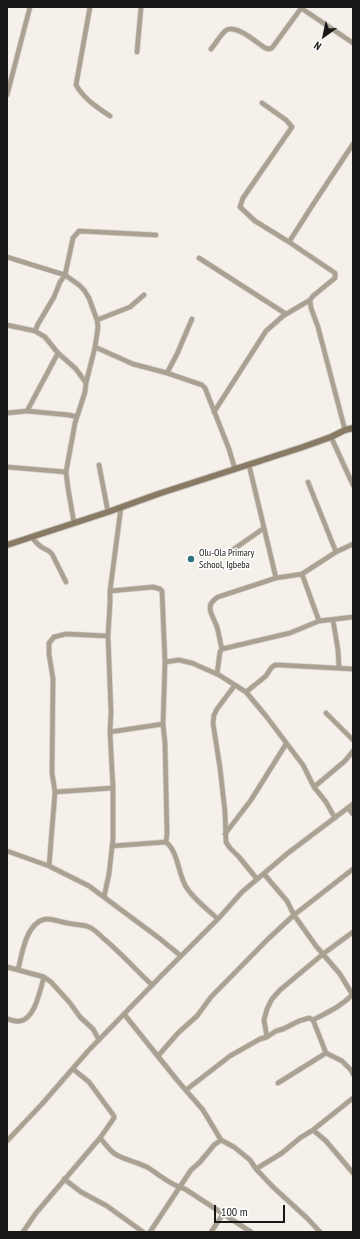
<!DOCTYPE html>
<html>
<head>
<meta charset="utf-8">
<style>
	body { margin:0 }
	#map { position:relative; width:360px; height:1239px; overflow:hidden; background:#f5f1ea; font-family:"PT Sans Narrow",sans-serif }
	canvas { display:block }
	.frame { position:absolute; inset:0; border:8px solid #191816; pointer-events:none }
	.north { position:absolute; left:304px; top:16px; width:40px; height:40px; -webkit-text-stroke:3px #fff; paint-order:stroke; rotate:213deg; font-size:11px; font-weight:700; line-height:16px; text-align:center; color:#191816 }
	.north::after { content:''; display:block; margin:auto; width:14px; height:18px; background:#191816; clip-path:polygon(50% 0,100% 100%,50% 72%,0 100%) }
	.scale { position:absolute; left:214px; top:1205px; width:71px; height:18px; box-sizing:border-box; border:2px solid #191816; border-top:0; padding-left:5px; font-size:12px; line-height:14px; white-space:nowrap; color:#191816; -webkit-text-stroke:3px #fff; paint-order:stroke }
</style>
</head>
<body>
<div id="map">
<canvas width="360" height="1239"></canvas>
<div class="frame"></div>
<div class="north">N</div>
<div class="scale">100 m</div>
</div>
<script>
const ctx = document.querySelector('canvas').getContext('2d');
ctx.lineJoin = 'round';
function trace(path, color, width, dash) {
  ctx.strokeStyle = color;
  ctx.lineWidth = width;
  ctx.lineCap = dash ? 'butt' : 'round';
  ctx.setLineDash(dash || []);
  ctx.stroke(path);
}
function drawText(font, color, halo, rows, align = 'center') {
  ctx.font = font + ' "PT Sans Narrow",sans-serif';
  ctx.lineWidth = 3;
  ctx.setLineDash([]);
  ctx.textBaseline = 'middle';
  ctx.strokeStyle = halo;
  ctx.fillStyle = color;
  for (const [text, x, y, turn = 0] of rows) {
    ctx.save();
    ctx.translate(x, y);
    ctx.rotate((+turn || 0) * Math.PI / 180);
    ctx.textAlign = isNaN(turn) ? turn : align;
    if (halo) ctx.strokeText(text, 0, 0);
    ctx.fillText(text, 0, 0);
    ctx.restore();
  }
}
const street = new Path2D(`
	M 90,7 L 76,85 C 84,99 98,108 110,116
	M 301,8 L 353,43
	M 211,49 C 216,43 220,36 225,31 C 235,23 256,42 265,48 L 269,49 L 272,48 L 302,7
	M 137,52 L 141,7
	M 7,95 L 30,7
	M 262,103 L 286,120 L 292,127 L 243,198 L 240,207 L 255,221 L 289,242 L 335,273 L 335,278 L 313,296 L 310,300 L 311,308 L 318,327 L 345,430
	M 289,242 L 312,206 L 353,144
	M 7,257 L 65,275 L 79,285 L 84,290 L 89,298 L 97,320 L 98,327 L 95,347 L 86,383 L 85,392 L 75,423 L 66,472 L 68,488 L 74,523
	M 199,258 L 286,314
	M 97,320 L 130,307 L 144,295
	M 7,325 L 35,331 L 45,337 L 58,353 L 76,369 L 86,383
	M 35,331 L 38,324 L 54,297 L 60,282 L 65,275 L 73,238 L 79,231 L 156,235
	M 95,347 L 133,364 L 167,373 L 202,385 L 205,388 L 229,449 L 235,469
	M 167,373 L 177,354 L 192,319
	M 27,411 L 58,353
	M 214,412 L 266,331 L 283,316 L 310,300
	M 7,413 L 27,411 L 69,415 L 77,417
	M 331,437 L 353,485
	M 99,465 L 108,512
	M 249,465 L 276,578
	M 7,467 L 66,472
	M 308,482 L 336,552
	M 32,537 C 35,542 38,545 43,548 C 46,550 49,550 52,554 L 66,582
	M 234,549 L 264,528
	M 302,574 L 319,621
	M 110,591 L 153,587 L 160,589 L 162,591 L 165,662 L 163,724 L 165,743 L 167,834 L 166,842
	M 333,620 L 338,650 L 339,668
	M 222,649 C 220,642 219,634 217,627 C 213,615 203,606 218,597 L 276,578 L 302,574 L 336,552 L 353,544
	M 165,662 L 179,660 L 192,663 L 219,675 L 246,692 L 266,716 L 303,765 L 314,787 L 326,802 L 335,818
	M 217,674 L 220,652 L 222,649 L 290,633 L 319,621 L 353,617
	M 235,685 L 217,709 L 214,715 L 213,723 L 220,768 L 225,812 L 226,842 L 230,848 L 239,857 L 257,879
	M 246,692 L 266,676 L 271,668 L 275,665 L 279,665 L 353,669
	M 326,713 L 353,740
	M 110,732 L 163,724
	M 314,787 L 345,761 L 353,751
	M 55,792 L 113,788
	M 348,808 L 353,814
	M 225,834 L 251,800 L 286,744
	M 112,846 L 166,842 C 178,852 178,872 185,885 C 192,898 207,909 218,919
	M 7,851 L 49,866 L 89,886 L 159,938 L 181,956
	M 49,866 L 55,792 L 52,773 L 53,679 L 49,654 L 49,643 L 54,637 L 66,634 L 108,636
	M 264,874 L 287,901 L 294,915 L 316,946 L 340,974 L 352,994
	M 104,897 L 109,874 L 113,839 L 113,788 L 110,732 L 111,712 L 108,636 L 110,603 L 110,591 L 121,507
	M 7,967 L 44,977 L 51,982 L 70,1003 L 80,1017 L 93,1029 L 99,1040
	M 18,970 C 22,954 26,922 46,919 C 54,919 60,922 67,923 C 74,925 82,924 89,927 C 94,929 99,934 103,938 C 120,952 136,970 152,985
	M 124,1014 L 177,1080 L 203,1110 L 221,1140 L 234,1147 L 250,1160 L 256,1169 L 273,1187 L 307,1218 L 320,1232
	M 7,1019 C 11,1020 16,1022 20,1021 C 35,1019 40,990 44,977
	M 313,1020 L 326,1053 L 342,1061 L 351,1070 L 353,1074
	M 267,1037 L 264,1020 L 267,1009 L 272,999 L 280,990 L 323,954 L 353,932
	M 158,1056 L 178,1033 L 197,1016 L 211,997 L 268,939 L 294,915 L 353,869
	M 278,1083 L 326,1053
	M 186,1090 L 230,1056 L 260,1039 L 267,1037 L 276,1031 L 283,1029 L 299,1021 L 309,1018 L 313,1020 C 328,1012 342,1006 353,994
	M 313,1130 L 326,1141 L 353,1173
	M 100,1138 C 105,1143 109,1150 115,1154 C 125,1160 137,1162 147,1167 C 160,1175 170,1185 185,1189 L 251,1232
	M 7,1141 L 42,1104 L 88,1051 L 162,975 L 218,919 L 242,892 L 288,853 L 353,804
	M 256,1169 L 282,1153 L 300,1138 L 313,1130 L 353,1098
	M 64,1179 L 81,1192 L 107,1206 L 143,1232
	M 23,1232 L 36,1213 L 100,1138 L 114,1118 L 114,1116 L 89,1082 L 73,1069
	M 150,1232 L 191,1170 L 200,1162 L 214,1145 L 221,1140
	M 211,1232 L 223,1214`);
const secondary = new Path2D(`
	M 7,545 L 108,512 L 158,494 L 303,447 L 331,437 L 345,430 L 353,428`);
trace(street, '#d2cec8', 6);
trace(secondary, '#d2cec8', 8);
trace(street, '#aaa192', 4.5);
trace(secondary, '#887a64', 6);
for (const [x, y, r, color] of [
	[191,559,4,"#2d7281"]
]) {
  const dot = new Path2D();
  dot.arc(x, y, r, 0, 2 * Math.PI);
  ctx.fillStyle = color;
  ctx.fill(dot);
  trace(dot, '#fff', 1.5);
}
drawText('10px', '#191816', '#fff', [
	["Olu-Ola Primary",199,553],
	["School, Igbeba",199,565]
], 'left');
</script>
</body>
</html>
